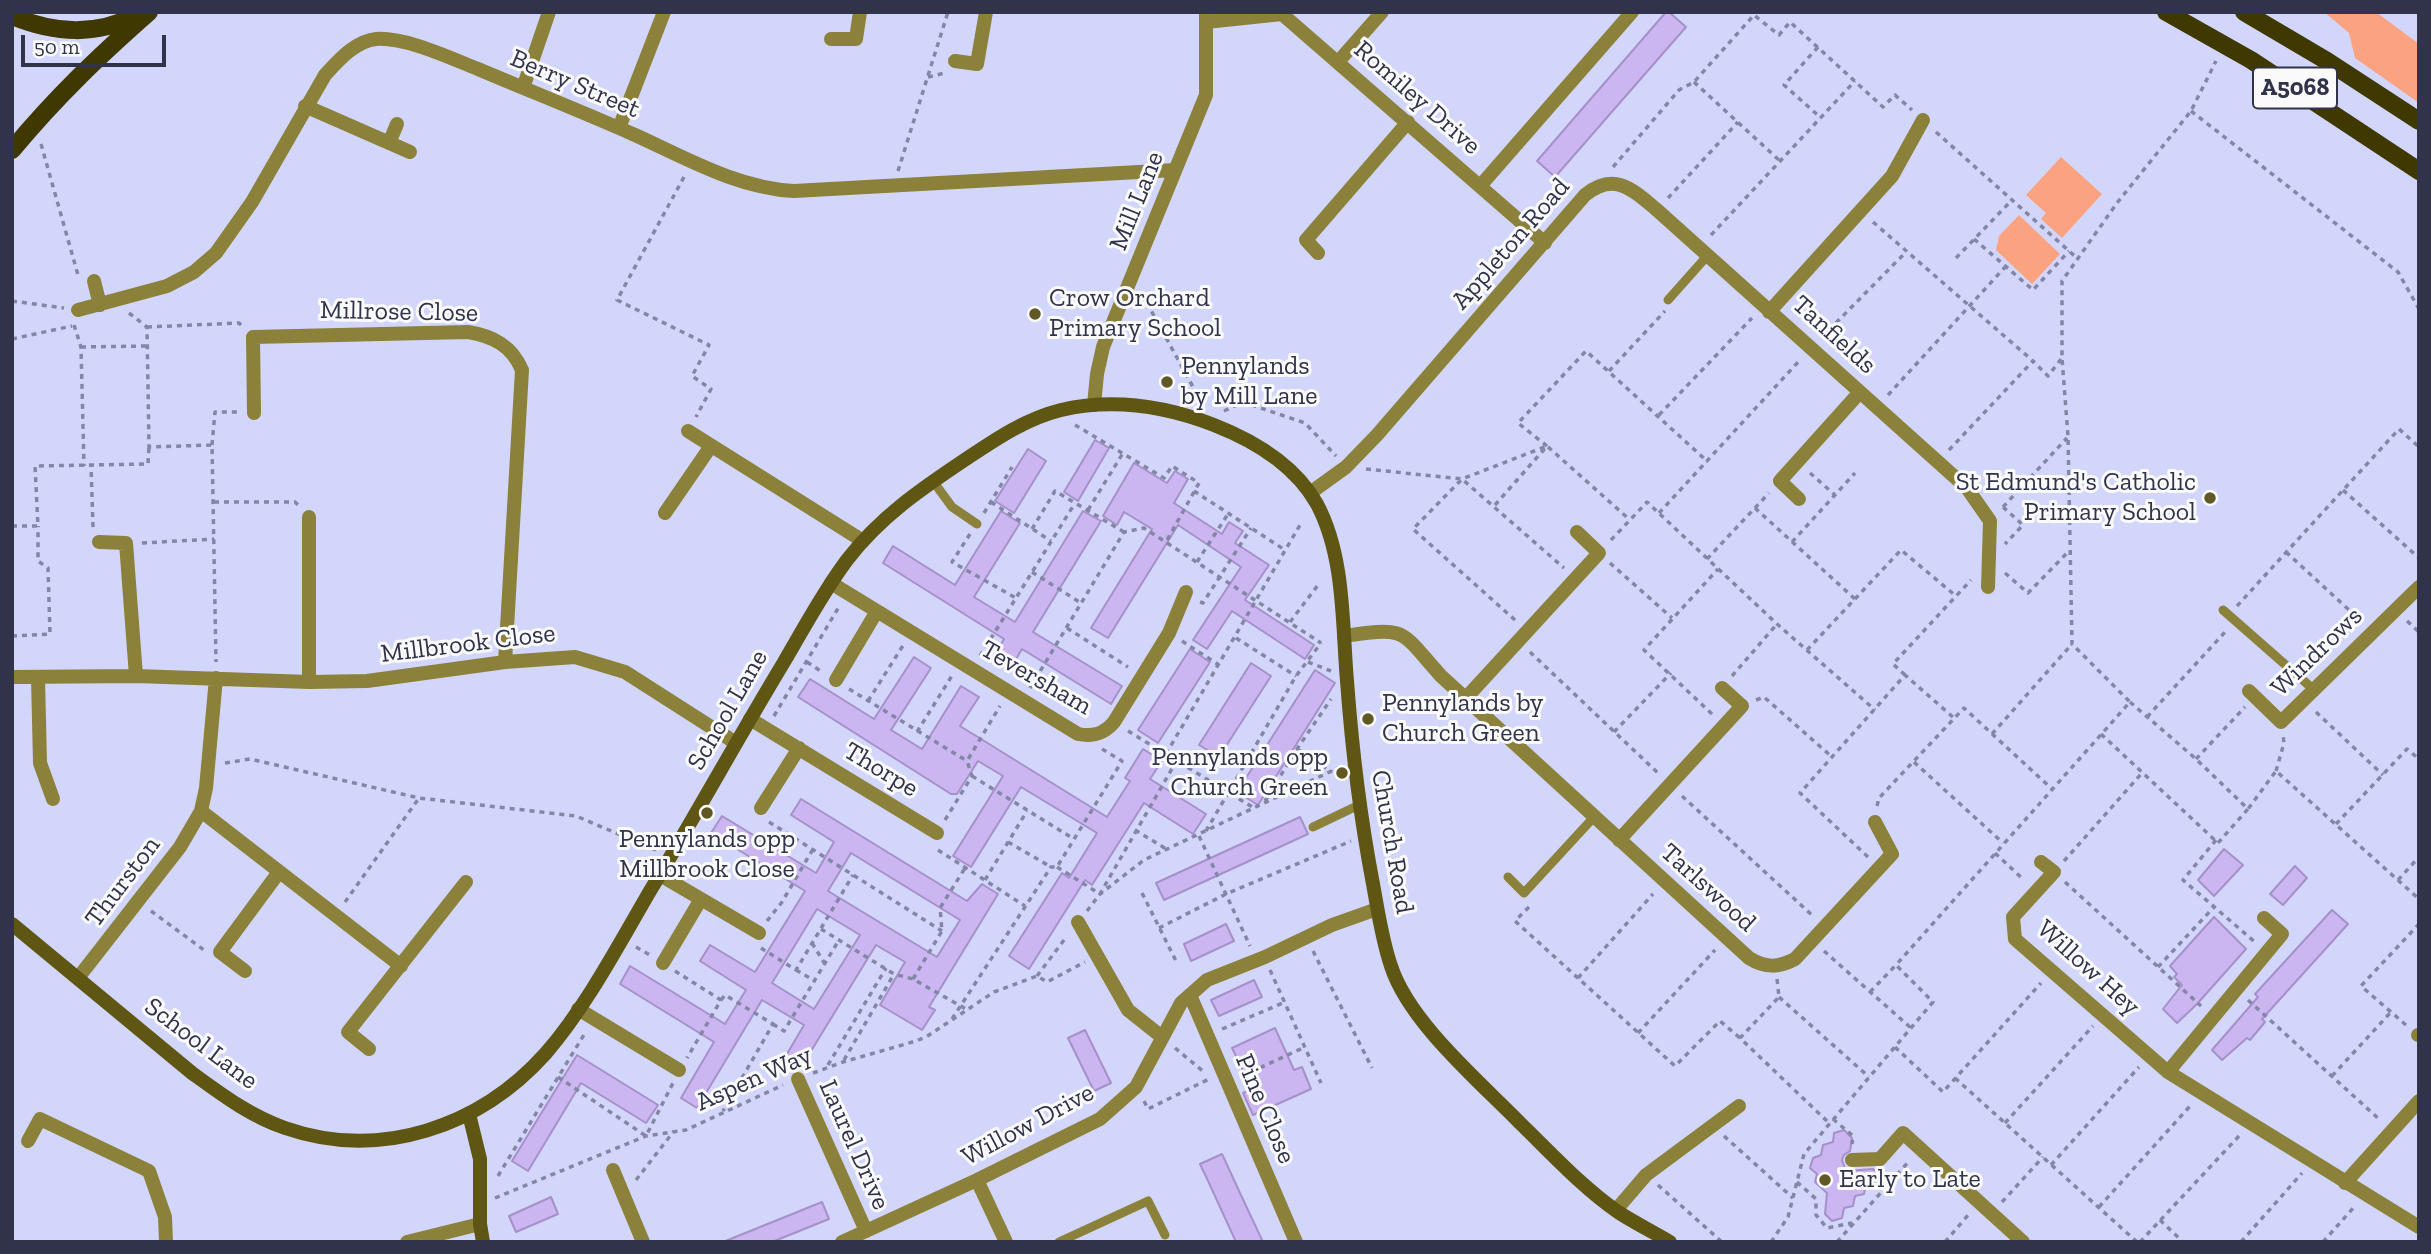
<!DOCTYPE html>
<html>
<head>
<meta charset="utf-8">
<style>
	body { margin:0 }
	#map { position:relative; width:2431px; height:1254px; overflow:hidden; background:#d3d6fb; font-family:"Zilla Slab",serif }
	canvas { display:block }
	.frame { position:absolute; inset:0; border:14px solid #31334b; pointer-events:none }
	.scale { position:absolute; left:21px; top:35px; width:145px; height:32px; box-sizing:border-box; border:4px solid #31334b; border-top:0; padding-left:9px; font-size:21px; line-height:24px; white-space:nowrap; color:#31334b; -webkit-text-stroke:5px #fafafa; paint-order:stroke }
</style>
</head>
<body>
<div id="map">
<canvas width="2431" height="1254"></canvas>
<div class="frame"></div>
<div class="scale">50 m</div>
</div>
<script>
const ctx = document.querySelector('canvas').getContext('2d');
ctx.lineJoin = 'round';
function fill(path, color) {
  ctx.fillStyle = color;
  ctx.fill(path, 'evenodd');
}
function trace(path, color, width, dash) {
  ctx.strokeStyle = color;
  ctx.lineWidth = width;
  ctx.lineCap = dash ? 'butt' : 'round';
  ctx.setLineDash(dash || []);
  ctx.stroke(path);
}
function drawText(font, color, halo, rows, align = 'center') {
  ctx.font = font + ' "Zilla Slab",serif';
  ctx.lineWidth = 6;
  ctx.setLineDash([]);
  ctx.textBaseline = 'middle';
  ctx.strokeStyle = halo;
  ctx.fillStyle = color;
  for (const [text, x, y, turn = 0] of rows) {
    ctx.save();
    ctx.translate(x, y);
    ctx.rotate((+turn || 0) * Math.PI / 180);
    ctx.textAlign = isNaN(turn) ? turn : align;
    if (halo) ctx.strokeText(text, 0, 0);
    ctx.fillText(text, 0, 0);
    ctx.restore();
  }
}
fill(new Path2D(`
	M 2324,12 L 2376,12 L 2419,44 L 2419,103 L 2355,58 L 2349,33 Z
	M 2061,157 L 2102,194 L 2062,238 L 2041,219 L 2046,213 L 2026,195 Z
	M 2019,215 L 2060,254 L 2032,284 L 1996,250 L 1999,236 Z`), '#fba381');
const building = new Path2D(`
	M 1666,12 L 1669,12 L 1686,27 L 1555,177 L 1537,161 Z
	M 1095,440 L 1109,448 L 1078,501 L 1064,492 Z
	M 1028,449 L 1046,461 L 1014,513 L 995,501 Z
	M 1134,463 L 1167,483 L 1175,471 L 1188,479 L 1174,503 L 1222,534 L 1229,522 L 1243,531 L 1235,543 L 1269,565 L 1245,600 L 1314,645 L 1305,659 L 1232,611 L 1207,649 L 1193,640 L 1241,567 L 1178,525 L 1108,638 L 1091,628 L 1152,529 L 1124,512 L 1117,525 L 1103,516 Z
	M 1001,511 L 1020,523 L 974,597 L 1015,622 L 1083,511 L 1101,521 L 1033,632 L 1122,686 L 1111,704 L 1022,649 L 1012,666 L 995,655 L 1004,639 L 883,563 L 893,546 L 955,585 Z
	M 1190,649 L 1210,662 L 1158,743 L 1138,730 Z
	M 914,657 L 931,668 L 891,730 L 922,749 L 961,686 L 979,697 L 960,726 L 1107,817 L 1130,781 L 1125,778 L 1143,749 L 1162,761 L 1150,779 L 1206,814 L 1193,834 L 1144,803 L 1092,885 L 1085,880 L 1029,969 L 1009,956 L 1062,873 L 1069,878 L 1097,833 L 1021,787 L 971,867 L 953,856 L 1003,776 L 978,761 L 957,794 L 951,794 L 798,697 L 810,679 L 874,719 Z
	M 1251,663 L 1271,676 L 1219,757 L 1199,745 Z
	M 1315,670 L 1335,683 L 1258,805 L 1237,792 Z
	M 801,799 L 967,901 L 982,884 L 998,894 L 929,1007 L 935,1010 L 922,1030 L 880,1005 L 905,962 L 876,945 L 800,1069 L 784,1059 L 804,1025 L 762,1000 L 697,1108 L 681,1098 L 714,1042 L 620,984 L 630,966 L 725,1024 L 746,990 L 700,961 L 710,945 L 755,972 L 805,891 L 711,833 L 722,816 L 816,873 L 834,842 L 791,815 ZM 851,853 L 960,920 L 937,957 L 828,891 ZM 817,909 L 860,935 L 814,1009 L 772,983 Z
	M 1300,817 L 1308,834 L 1164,900 L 1156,883 Z
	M 2224,849 L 2243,865 L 2214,896 L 2198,880 Z
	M 2295,866 L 2307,878 L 2283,905 L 2270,894 Z
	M 2332,910 L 2348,924 L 2262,1019 L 2265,1022 L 2250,1040 L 2247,1038 L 2222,1060 L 2212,1050 L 2258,997 L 2255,994 Z
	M 2214,917 L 2246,949 L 2197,1004 L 2177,1023 L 2163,1009 L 2182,985 L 2174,977 L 2177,974 L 2170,966 Z
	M 1226,924 L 1234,941 L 1191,961 L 1184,944 Z
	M 1254,980 L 1262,997 L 1219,1016 L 1211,1000 Z
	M 1275,1028 L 1294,1070 L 1302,1067 L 1311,1089 L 1253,1115 L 1243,1093 L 1252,1089 L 1232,1048 Z
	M 1085,1030 L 1111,1083 L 1094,1091 L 1068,1038 Z
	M 577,1055 L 658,1105 L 646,1123 L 581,1083 L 528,1171 L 512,1161 Z
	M 1844,1130 L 1852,1138 L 1850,1151 L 1844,1155 L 1842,1160 L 1846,1171 L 1873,1169 L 1876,1172 L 1875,1182 L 1866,1184 L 1864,1194 L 1855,1196 L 1853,1206 L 1844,1208 L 1842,1218 L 1832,1221 L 1825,1214 L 1827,1193 L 1815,1182 L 1817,1174 L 1810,1168 L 1813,1158 L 1821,1155 L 1823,1145 L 1833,1142 L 1834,1133 Z
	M 1222,1154 L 1240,1193 L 1263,1242 L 1236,1242 L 1209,1183 L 1200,1164 Z
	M 551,1197 L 558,1214 L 516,1232 L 509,1216 Z
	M 822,1202 L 829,1219 L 772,1242 L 723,1242 Z`);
fill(building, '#ccb6f1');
trace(building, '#a690c9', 2);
trace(new Path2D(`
	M 1818,47 L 1784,85 L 1821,118
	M 928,77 L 945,73
	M 1694,82 L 1780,161
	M 2191,111 L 2398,272 L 2419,309
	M 1936,132 L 2078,259
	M 41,144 L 78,275
	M 1613,167 L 1679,90 L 1694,82 L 1754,15 L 1779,35 L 1790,22 L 1883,107 L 1895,95 L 1912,110
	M 898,171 L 948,12
	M 684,177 L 617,300 L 709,345 L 692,376 L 711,389 L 696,417
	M 1668,198 L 1738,122
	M 1873,222 L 2033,361
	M 1711,235 L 1855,81
	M 1974,239 L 2033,290 L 2069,251
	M 1956,258 L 2012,200
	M 1142,294 L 1198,396 L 1200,404
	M 12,301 L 64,308
	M 129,313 L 147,327 L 149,447 L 212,445 L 216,662
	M 74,325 L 81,347 L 84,466
	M 147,327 L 239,323 L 242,326
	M 1822,337 L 1906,252
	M 12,339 L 72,326
	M 81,347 L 147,346
	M 1609,371 L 1665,311
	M 1888,395 L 2006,266
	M 1224,411 L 1243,402 L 1305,423 L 1336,456
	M 1659,415 L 1752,318
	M 1075,425 L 1164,478 L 1172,466 L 1199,483 L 1166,542
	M 212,445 L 215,412 L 239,412
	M 1547,446 L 1518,423 L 1586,351 L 1708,462
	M 1949,450 L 2033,361 L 2048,376 L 2062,358
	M 1366,469 L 1462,479 L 1547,446
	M 1810,473 L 1835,495
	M 2343,490 L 2419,558
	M 1194,491 L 1285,550
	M 214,502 L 295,502 L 298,505
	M 991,502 L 1051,541
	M 1495,505 L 1547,446 L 1630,520
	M 2003,507 L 2023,525 L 2005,544
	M 2003,507 L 2067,438
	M 1755,508 L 1855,599
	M 1088,510 L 1123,453
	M 984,513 L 1012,467
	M 1659,513 L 1800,360
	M 12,526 L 38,526 L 35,466 L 91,465
	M 93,527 L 91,465 L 148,464 L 149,447
	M 1032,529 L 1055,491 L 1124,532
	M 970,534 L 952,562 L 1016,598
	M 1611,540 L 1647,502 L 1777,624 L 1875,710
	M 1792,542 L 1855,473
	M 142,543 L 214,539
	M 2286,552 L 2361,621
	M 1707,559 L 1769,493
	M 1197,562 L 1228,514
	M 1610,563 L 1672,618
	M 1032,572 L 1081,603
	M 2005,573 L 2028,593 L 2069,551
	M 1200,602 L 1203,603 L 1251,528
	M 2237,606 L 2399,429 L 2419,447
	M 1515,620 L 1413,529 L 1462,479 L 1564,568
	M 2407,621 L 2419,632
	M 1290,622 L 1318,585
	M 1067,628 L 1128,667
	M 12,636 L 50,634 L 48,568 L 38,561 L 38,526
	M 1236,638 L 1296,676
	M 1182,641 L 1219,665
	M 1807,650 L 1901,550 L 1956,596
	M 1530,652 L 1659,774
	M 980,656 L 1075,503
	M 807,662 L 822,672
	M 1308,662 L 1331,671
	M 1905,675 L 1893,664 L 1971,580
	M 1732,676 L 1777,624
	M 1030,688 L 1124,532 L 1144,528 L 1321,643
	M 849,689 L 967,761
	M 1756,700 L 1764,697 L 1832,757
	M 868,701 L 904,644
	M 2130,702 L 2196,759 L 2248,809 L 2276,771 L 2419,899
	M 2316,712 L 2383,775
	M 1712,714 L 1644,650 L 1718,569
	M 774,716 L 840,605
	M 2147,717 L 2226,631
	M 1128,731 L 1254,808
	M 917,732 L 953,674
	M 1614,732 L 1671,673
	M 1992,734 L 2072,644
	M 2101,734 L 2218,843 L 2248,809
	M 1297,749 L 1332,772
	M 1166,754 L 1300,525
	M 2196,759 L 2245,707
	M 1914,762 L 2003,843
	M 225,763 L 250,759 L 419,798 L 576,816 L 656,850
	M 2276,771 L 2284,743 L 2283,735
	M 972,776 L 1074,839
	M 1682,796 L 1813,916
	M 1265,801 L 1297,749 L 1331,699
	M 1877,806 L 1879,798 L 1964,708 L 2052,789
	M 945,820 L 972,776 L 967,761 L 1000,706
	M 769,822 L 942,931
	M 2336,824 L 2407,749 L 2419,759
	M 1135,830 L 1168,850
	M 1206,831 L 1296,676 L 1321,643
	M 1199,836 L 1250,946
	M 2216,840 L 2183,880 L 2256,943
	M 1008,842 L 1051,867
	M 938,850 L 1025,906
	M 1995,853 L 2024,880
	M 1868,857 L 1800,793 L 1905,675 L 1954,718
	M 2064,861 L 2142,773
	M 1057,867 L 1100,894 L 1177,760
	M 985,880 L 1027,811
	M 2398,880 L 2419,857
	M 2065,882 L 2201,1006
	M 1142,893 L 1177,963
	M 345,902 L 419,798
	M 1529,907 L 1515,921 L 1675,1066 L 1720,1021 L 1740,1038
	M 151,911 L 204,950
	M 1087,911 L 1100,894 L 1144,860 L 1340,767
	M 767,921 L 782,902 L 813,849
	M 1159,928 L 1226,894 L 1351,841
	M 821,929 L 894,974 L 913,979 L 966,1009
	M 812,943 L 825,964
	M 636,947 L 650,955
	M 761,948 L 796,970 L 853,875
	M 1313,951 L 1372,1068
	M 1824,951 L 1911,1028
	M 2158,967 L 2214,907
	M 796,970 L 815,981
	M 1270,970 L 1321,1083
	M 675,971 L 721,1000 L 687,1058
	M 1037,976 L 1067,936
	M 1578,978 L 1653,894
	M 913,979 L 942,931 L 940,908 L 965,868
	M 1777,979 L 1779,997 L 1740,1038 L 1829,1123
	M 1870,992 L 1896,965
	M 1779,997 L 1869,1077
	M 721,1000 L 725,995 L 773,1024 L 723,1111
	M 2248,1000 L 2380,1120
	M 952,1019 L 1051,867 L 1057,867 L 1122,761 L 1102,749
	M 773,1024 L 784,1031 L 839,940
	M 2406,1025 L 2361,986 L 2419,924
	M 1222,1029 L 1285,1002
	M 1638,1033 L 1715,950
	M 1895,1047 L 1943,1092 L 2041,983
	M 1175,1048 L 1204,1072
	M 844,1060 L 894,974
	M 828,1065 L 886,968
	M 813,1073 L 843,1062 L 916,1041 L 926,1037 L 994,992 L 1037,976 L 1047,982 L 1085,962
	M 1242,1076 L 1305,1047
	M 2332,1076 L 2391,1012
	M 558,1077 L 646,1136 L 673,1083
	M 1955,1078 L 2137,1242
	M 1144,1101 L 1148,1109 L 1209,1079
	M 1833,1119 L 1853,1136 L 1852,1144
	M 2005,1123 L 2093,1026
	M 1724,1136 L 1793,1198
	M 2051,1165 L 2139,1067
	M 498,1176 L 585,1033
	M 636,1180 L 674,1131
	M 1797,1182 L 1816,1199 L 1816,1215 L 1827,1228 L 1852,1223
	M 1658,1185 L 1722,1242
	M 495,1198 L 646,1136 L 686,1130 L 783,1085
	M 2002,1202 L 2043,1157
	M 2099,1207 L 2191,1105
	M 2160,1220 L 2183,1242
	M 1771,1242 L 1788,1217 L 1804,1154 L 1933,1002 L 1896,965 L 2130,702 L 2072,644 L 2068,436 L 2062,358 L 2062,281 L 2117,203 L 2191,111 L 2216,61
	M 1837,1242 L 1910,1160
	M 1945,1242 L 1969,1214
	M 2140,1242 L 2239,1136
	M 2241,1242 L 2302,1173
	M 2323,1242 L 2354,1207`), '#8386a4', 3.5, [5, 5]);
trace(new Path2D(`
	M 1668,300 L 1708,255
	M 933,481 L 952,507 L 977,524
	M 2223,610 L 2313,689
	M 1313,827 L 1359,805
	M 1508,877 L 1524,893 L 1594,817
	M 1059,1242 L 1148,1201 L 1165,1235`), '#8b813a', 9);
trace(new Path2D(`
	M 1206,22 L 1282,14 L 1545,243
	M 831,39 L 856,39 L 860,12
	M 955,61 L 977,64 L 986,12
	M 1338,62 L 1382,12
	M 523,88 L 549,12
	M 305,106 L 410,152
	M 619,128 L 664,12
	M 389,143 L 397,124
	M 1481,185 L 1632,12
	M 1318,253 L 1306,240 L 1408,122
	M 94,281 L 100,305
	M 78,310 L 167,286 L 194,272 L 216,253 L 252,202 L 325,75 C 338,61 355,41 376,39 C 406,37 450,58 478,69 C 530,91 583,112 635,135 C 686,158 737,188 794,191 L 1175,170
	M 1769,312 L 1892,176 L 1923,120
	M 1094,405 L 1097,374 L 1103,347 L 1206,95 L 1206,14
	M 254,413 L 253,337 L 468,332 C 493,336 512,346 522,370 L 505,662
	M 688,431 L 863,541
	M 1310,493 L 1346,467 L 1377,435 L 1585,195 C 1615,171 1633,190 1657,210 L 1967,488 L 1990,521 L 1988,587
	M 1799,499 L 1780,481 L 1860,392
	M 665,513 L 711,446
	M 309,517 L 309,682
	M 99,542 L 126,543 L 136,676
	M 831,583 L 1078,734 C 1093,737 1104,734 1114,722 L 1169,633 L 1186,592
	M 1344,636 C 1408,627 1399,629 1441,676 L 1749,958 C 1765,968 1778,968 1795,959 L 1892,854 L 1875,822
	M 12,677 L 136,676 L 309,682 L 367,681 L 505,662 L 575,657 L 625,672 L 736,743
	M 38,678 L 40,763 L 53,799
	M 836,680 L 877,611
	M 2249,691 L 2281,722 L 2419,587
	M 1465,699 L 1599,553 L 1577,532
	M 750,719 L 937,833
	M 761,808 L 799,748
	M 201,811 L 401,966
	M 1619,840 L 1742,706 L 1722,688
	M 2041,862 L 2054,872 L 2013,917 L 2015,939 L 2168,1072 L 2419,1227
	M 660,875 L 759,933
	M 1078,922 L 1128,1010 L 1162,1037
	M 663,963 L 701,899
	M 245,971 L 220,952 L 279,872
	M 78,978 L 180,847 L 201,811 L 206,788 L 216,678
	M 1190,995 L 1296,1242
	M 578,1009 L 679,1070
	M 2418,1035 L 2419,1035
	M 369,1049 L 348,1032 L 466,882
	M 2168,1072 L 2282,934 L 2264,918
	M 798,1079 L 866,1231
	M 28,1141 L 40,1119 L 149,1171 L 165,1217 L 166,1242
	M 1852,1160 L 1880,1159 L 1903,1133 L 2023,1242
	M 613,1170 L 643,1242
	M 977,1180 L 1006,1242
	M 2345,1183 L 2419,1101
	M 1616,1210 L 1646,1175 L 1739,1106
	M 407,1242 L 480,1224
	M 842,1242 L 977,1180 L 1100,1119 L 1136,1087 L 1181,1003 L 1207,980 L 1265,957 L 1332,925 L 1377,909`), '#8b813a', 14);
trace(new Path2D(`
	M 12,924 L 192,1073 C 221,1094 250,1116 285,1128 C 380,1161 480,1127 546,1053 C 586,1007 619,944 650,891 C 696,815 738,738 784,662 C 804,628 823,592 847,560 C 880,517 921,489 966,459 C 996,439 1025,419 1061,410 C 1113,398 1165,406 1214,425 C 1255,441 1295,465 1317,504 C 1345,557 1342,623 1347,681 C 1352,749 1360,816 1373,884 C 1378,911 1382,940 1391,966 C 1409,1022 1479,1081 1520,1123 C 1551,1153 1582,1187 1618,1212 C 1635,1223 1653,1232 1670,1242
	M 469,1114 L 480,1159 L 480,1224 L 483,1242`), '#5f5614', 14);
trace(new Path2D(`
	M 2166,12 L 2251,60 L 2419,171
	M 2244,12 L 2327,61 L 2419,121
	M 12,16 C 56,34 95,36 138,15
	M 12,150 C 56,97 98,57 149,12`), '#3f3801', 18);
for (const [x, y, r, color] of [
	[1035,314,7,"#605925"],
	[1167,382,7,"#605925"],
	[2210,498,7,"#605925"],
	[1368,719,7,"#605925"],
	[1342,773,7,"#605925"],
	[707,813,7,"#605925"],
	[1825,1180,7,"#605925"]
]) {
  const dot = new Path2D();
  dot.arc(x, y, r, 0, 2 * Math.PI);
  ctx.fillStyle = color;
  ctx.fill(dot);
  trace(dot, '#fafafa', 2.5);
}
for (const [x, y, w] of [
	[2295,88,84]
]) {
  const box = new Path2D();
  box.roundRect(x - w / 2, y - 20.5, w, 41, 5);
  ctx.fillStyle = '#fafafa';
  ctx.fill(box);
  trace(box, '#31334b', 2);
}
drawText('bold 24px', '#31334b', null, [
	["A5068",2295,88]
]);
drawText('26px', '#31334b', '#fafafa', [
	["Berry Street",575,84,23],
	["Romiley Drive",1417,98,41],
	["Mill Lane",1137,201,-68],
	["Appleton Road",1511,244,-49],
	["Millrose Close",399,312,1],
	["Tanfields",1834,335,42],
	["Millbrook Close",468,644,-7],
	["Windrows",2317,652,-44],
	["Teversham",1036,678,30],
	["School Lane",728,710,-60],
	["Thorpe",881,770,31],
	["Church Road",1392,842,80],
	["Thurston",123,882,-53],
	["Tarlswood",1708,888,42],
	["Willow Hey",2088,968,42],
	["School Lane",201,1044,37],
	["Aspen Way",754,1079,-24],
	["Pine Close",1265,1109,67],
	["Willow Drive",1028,1125,-28],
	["Laurel Drive",854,1145,66]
]);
drawText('26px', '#31334b', '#fafafa', [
	["Crow Orchard",1049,299],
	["Primary School",1049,329],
	["Pennylands",1181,367],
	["by Mill Lane",1181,397],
	["St Edmund's Catholic",2196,483,"right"],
	["Primary School",2196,513,"right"],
	["Pennylands by",1382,704],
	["Church Green",1382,734],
	["Pennylands opp",1328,758,"right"],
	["Church Green",1328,788,"right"],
	["Pennylands opp",707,840,"center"],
	["Millbrook Close",707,870,"center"],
	["Early to Late",1839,1180]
], 'left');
</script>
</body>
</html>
